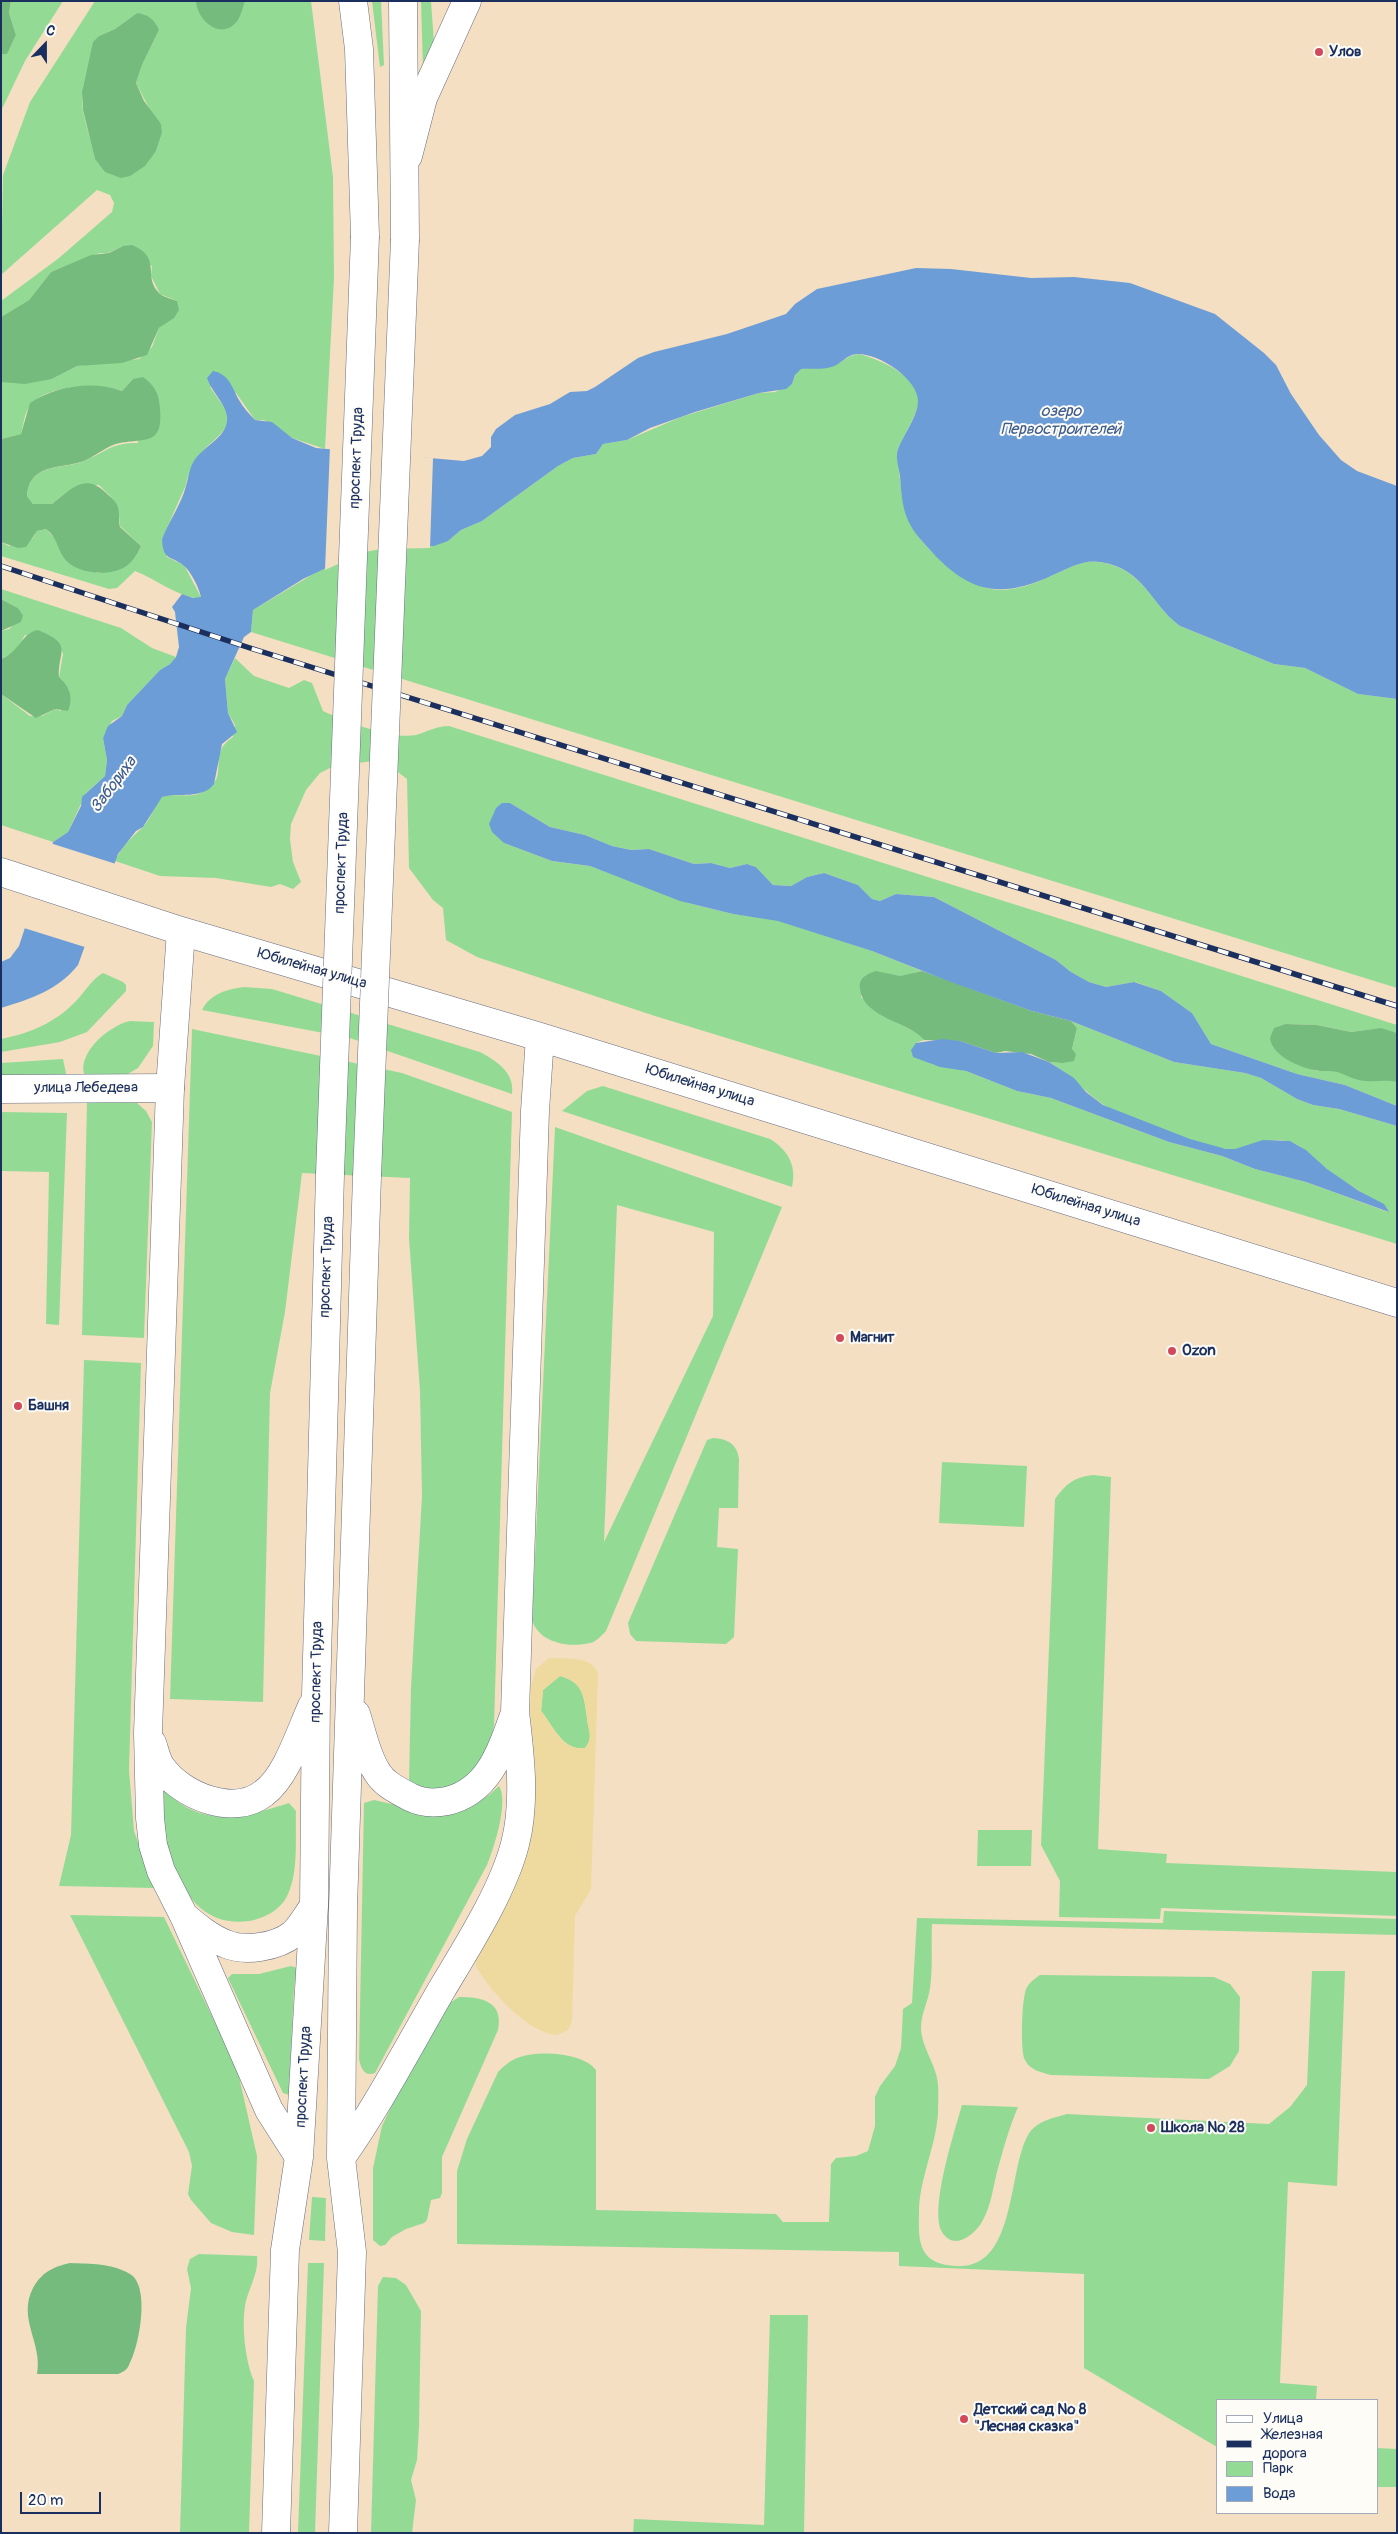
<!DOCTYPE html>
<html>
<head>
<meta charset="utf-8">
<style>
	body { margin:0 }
	#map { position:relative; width:1398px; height:2534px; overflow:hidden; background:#f4dfc2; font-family:Pangolin,sans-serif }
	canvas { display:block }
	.frame { position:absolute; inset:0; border:2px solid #1b2f5e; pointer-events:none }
	.legend { position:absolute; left:1216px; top:2399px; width:162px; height:115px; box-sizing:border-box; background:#fdfcf7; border:1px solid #a3aaba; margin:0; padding:6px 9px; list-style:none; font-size:15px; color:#1b2f5e }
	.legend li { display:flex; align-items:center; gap:10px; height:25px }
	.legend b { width:25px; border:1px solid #a3aaba }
	.north { position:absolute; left:20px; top:20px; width:50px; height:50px; -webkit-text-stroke:4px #fdfcf7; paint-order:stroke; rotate:22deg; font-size:14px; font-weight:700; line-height:20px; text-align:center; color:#1b2f5e }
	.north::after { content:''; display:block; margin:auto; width:18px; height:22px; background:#1b2f5e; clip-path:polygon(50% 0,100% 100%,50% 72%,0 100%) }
	.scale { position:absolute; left:20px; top:2492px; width:81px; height:22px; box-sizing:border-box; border:2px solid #1b2f5e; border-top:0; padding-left:6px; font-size:15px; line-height:18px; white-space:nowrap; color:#1b2f5e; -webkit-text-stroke:4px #fdfcf7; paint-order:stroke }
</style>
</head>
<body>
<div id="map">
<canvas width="1398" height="2534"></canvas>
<div class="frame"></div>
<ul class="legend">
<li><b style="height:6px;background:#fff"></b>Улица</li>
<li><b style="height:6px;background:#1b2f5e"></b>Железная дорога</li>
<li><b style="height:14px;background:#93db95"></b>Парк</li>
<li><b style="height:14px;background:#6d9dd7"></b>Вода</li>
</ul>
<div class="north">С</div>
<div class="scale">20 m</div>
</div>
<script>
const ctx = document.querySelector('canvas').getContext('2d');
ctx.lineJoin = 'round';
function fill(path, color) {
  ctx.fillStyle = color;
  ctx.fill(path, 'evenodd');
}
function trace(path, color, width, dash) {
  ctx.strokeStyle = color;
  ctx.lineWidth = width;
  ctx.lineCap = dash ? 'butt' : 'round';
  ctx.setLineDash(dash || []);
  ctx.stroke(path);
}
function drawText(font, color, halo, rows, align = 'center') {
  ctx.font = font + ' Pangolin,sans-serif';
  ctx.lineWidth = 4;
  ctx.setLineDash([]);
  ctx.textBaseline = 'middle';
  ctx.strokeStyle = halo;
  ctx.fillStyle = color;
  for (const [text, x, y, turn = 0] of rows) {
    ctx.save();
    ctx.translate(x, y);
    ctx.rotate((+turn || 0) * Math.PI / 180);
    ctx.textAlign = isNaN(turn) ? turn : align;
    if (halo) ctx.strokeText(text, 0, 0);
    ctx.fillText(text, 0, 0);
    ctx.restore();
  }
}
fill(new Path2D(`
	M 11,1 L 63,1 L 25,61 L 1,111 L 1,54 L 7,53 L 16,35 L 9,13 Z
	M 95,1 L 311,1 L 333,177 L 334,278 L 325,449 L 292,438 L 264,420 L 255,420 L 236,393 L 210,387 C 215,395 224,405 227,414 C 231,431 212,440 203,451 C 195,459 187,474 186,485 L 162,539 L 167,557 L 184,565 L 201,597 L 199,599 C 175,595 157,580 135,571 L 117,588 L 109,589 L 1,556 L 1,542 L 9,546 L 32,539 L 37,531 L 46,529 L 58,542 L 97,573 C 120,569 130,571 141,546 L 120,526 L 118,507 L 113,499 L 99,485 C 70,485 73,488 52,504 L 33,504 L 27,496 C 30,462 62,470 84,461 C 108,451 110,443 138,443 L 133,379 L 122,391 C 99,382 38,384 27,411 C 24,417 23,427 21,434 L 1,439 L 1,382 L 52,379 L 77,366 L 139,359 L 152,347 L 159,328 L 173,318 L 177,301 L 160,294 L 151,276 L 152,266 L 123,246 L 108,253 L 100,253 L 83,259 L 51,272 L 29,300 L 1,317 L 1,301 L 59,258 L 112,212 L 114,203 L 110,195 L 97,190 L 1,275 L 3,175 L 30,102 ZM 137,13 L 159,30 L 142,65 L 136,83 L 162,133 L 156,151 L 95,159 C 92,143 86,127 83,111 C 79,89 91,56 99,36 L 115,29 Z
	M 372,1 L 381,1 L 384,65 L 380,67 Z
	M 421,1 L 431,1 L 434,43 L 423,69 Z
	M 859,354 C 879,359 923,377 918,405 C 914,421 901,439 897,452 C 896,457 899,466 899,471 C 903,500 902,517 922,541 C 930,551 939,559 949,567 C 985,597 1011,595 1053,575 C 1067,569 1083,559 1099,562 C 1145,569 1149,603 1180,626 L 1274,664 L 1305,668 L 1358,694 L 1397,699 L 1397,988 L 251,632 L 253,610 L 325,567 L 364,550 L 448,541 L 461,530 L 482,521 L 558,466 L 573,458 L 596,454 L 603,444 L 627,440 L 681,417 L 759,393 L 775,392 L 792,384 L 795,375 L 800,369 C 813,367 826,369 837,364 C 845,360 849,355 859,354 Z
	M 1,589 L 121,628 L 152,648 L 176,657 L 170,664 L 160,670 L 127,705 L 122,716 L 112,721 L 103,738 L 107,760 L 105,776 L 86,793 L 68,832 L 53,842 L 1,825 L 1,694 L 30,716 L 42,716 L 55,709 L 61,711 L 63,681 L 59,677 L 63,654 L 57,641 L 25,635 L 14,653 L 1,659 L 1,631 L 9,629 L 23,615 L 18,608 L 1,599 Z
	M 235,658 L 254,676 L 289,688 L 304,680 L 312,683 L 323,711 C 344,721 392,740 416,735 C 427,732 436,726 449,726 L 1397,1025 L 1397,1033 L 1375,1029 L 1351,1032 L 1317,1025 L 1286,1024 L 1279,1053 L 1289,1060 L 1317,1071 L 1335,1071 L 1365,1081 L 1390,1080 L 1397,1082 L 1397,1106 L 1345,1085 L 1297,1074 L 1211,1044 L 1192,1013 L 1161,991 L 1135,982 L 1106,987 L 1089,982 L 1071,972 L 1056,960 L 934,897 L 896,894 L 880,901 L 872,899 L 858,885 L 824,873 L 807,877 L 791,886 L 773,885 L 756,867 L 747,864 L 730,868 L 711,863 L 694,864 L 649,849 L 631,850 L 612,846 L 585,835 L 550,827 L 510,803 L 504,843 L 552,861 L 590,866 L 688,903 L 733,914 L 778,920 L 872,951 L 922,971 C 915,972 909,975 901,976 C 887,976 879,969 865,976 L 861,997 L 880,1014 L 919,1034 L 924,1040 L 916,1043 L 931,1064 L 966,1071 L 1017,1091 L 1051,1098 L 1169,1142 L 1222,1156 L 1255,1169 L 1306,1182 L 1388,1212 C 1382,1202 1371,1198 1361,1192 C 1350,1185 1337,1177 1327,1169 C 1315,1160 1305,1146 1290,1142 C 1267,1135 1248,1152 1227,1149 C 1197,1146 1155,1126 1126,1116 C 1092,1104 1079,1079 1049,1062 L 1062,1063 L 1072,1049 L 1077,1028 L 1071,1021 L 1174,1062 L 1245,1073 L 1261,1078 L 1297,1099 L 1313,1105 L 1339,1109 L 1397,1126 L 1397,1244 L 655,1016 L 477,957 L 446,940 L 443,908 L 433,900 L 409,868 L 407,779 L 390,766 L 373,761 L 334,766 L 320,773 L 306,790 L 291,824 L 290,839 L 293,862 L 301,882 L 293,889 L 280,884 L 271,887 L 216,878 L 160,876 L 115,861 C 121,847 132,837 143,827 C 151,819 154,805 162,797 C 174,793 190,798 201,793 C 234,777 204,756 233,737 L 235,725 L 228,713 L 225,679 Z
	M 103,973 L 123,982 L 126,985 L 126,991 L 87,1032 L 60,1042 L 1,1052 L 1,1039 C 30,1033 55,1023 76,1001 C 85,992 91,980 103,973 Z
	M 244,987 L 272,989 L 480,1052 C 497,1061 515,1073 512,1094 L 350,1038 L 202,1010 C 210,994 227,989 244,987 Z
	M 130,1021 L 154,1022 L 153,1046 L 138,1068 L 126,1075 L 84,1074 C 78,1052 110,1025 130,1021 Z
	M 192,1029 L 402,1073 L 512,1112 L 494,1726 L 489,1748 L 464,1783 L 429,1794 L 409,1781 L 411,1688 L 422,1496 L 420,1391 L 409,1238 L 410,1178 L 302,1173 L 285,1312 L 270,1393 L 263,1702 L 170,1699 Z
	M 63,1059 L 68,1083 L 1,1088 L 1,1063 Z
	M 603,1086 L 770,1139 C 788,1150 797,1166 792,1187 L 562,1111 L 587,1091 Z
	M 87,1101 L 137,1103 L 146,1111 L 152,1122 L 144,1338 L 82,1335 Z
	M 1,1112 L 67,1113 L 59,1325 L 46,1324 L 49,1172 L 1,1171 Z
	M 555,1127 L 782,1207 L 606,1631 C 601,1636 596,1642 590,1643 C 569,1648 539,1643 532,1620 ZM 617,1205 L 714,1232 L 713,1316 L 604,1542 Z
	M 84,1360 L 141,1363 L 129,1770 L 134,1831 L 155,1888 L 59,1886 L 71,1835 Z
	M 713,1438 C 728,1439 737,1444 739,1459 L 738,1508 L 719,1508 L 717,1547 L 738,1549 L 734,1637 L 726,1644 L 636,1641 L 630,1634 L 628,1623 L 707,1440 Z
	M 942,1462 L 1027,1466 L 1024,1527 L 939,1523 Z
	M 1093,1475 L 1111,1477 L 1098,1849 L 1167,1854 L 1166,1863 L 1397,1872 L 1397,1916 L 1161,1908 L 1160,1919 L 1059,1917 L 1060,1881 L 1041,1845 L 1055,1499 C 1066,1484 1074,1477 1093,1475 Z
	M 560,1676 C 584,1682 584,1698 587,1718 C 588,1730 594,1738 585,1748 C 562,1751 553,1725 541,1711 L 543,1690 Z
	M 499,1786 C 509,1802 494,1848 487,1865 L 375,2073 C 364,2077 361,2068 359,2059 L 364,1803 L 374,1800 L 396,1805 L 477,1800 L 489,1795 Z
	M 164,1790 C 204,1829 241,1818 289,1803 L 296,1811 C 295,1837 299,1870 288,1894 C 281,1910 265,1918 249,1921 C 180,1931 161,1842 160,1791 Z
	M 978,1830 L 1032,1830 L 1031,1866 L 977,1866 Z
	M 1164,1911 L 1397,1919 L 1397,1935 L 932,1924 C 931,1945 933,1967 930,1988 C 928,2002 921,2014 921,2028 C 921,2043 931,2058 935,2071 C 940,2084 938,2099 938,2113 C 936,2147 919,2179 919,2213 C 919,2228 917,2249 931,2259 C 940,2265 950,2266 960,2266 C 1016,2266 1008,2170 1028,2135 C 1036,2121 1053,2118 1067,2114 L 1269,2124 L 1290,2107 L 1307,2085 L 1312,1971 L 1345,1971 L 1337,2186 L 1288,2182 L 1280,2383 L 1317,2386 L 1316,2400 L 1217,2400 L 1217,2447 L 1084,2368 L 1084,2274 L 899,2266 L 899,2252 L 457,2244 L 457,2171 L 467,2139 L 498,2072 C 504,2066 510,2060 520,2057 C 539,2050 584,2053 596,2070 L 596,2210 L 776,2214 L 783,2222 L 829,2222 L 831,2164 L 836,2158 L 856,2156 L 868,2151 L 875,2126 L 875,2097 L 880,2086 L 895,2066 L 901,2048 L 903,2009 L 912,2003 L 917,1918 L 1163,1923 Z
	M 70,1915 L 164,1917 L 237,2068 L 257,2156 L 254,2235 L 232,2232 L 211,2223 L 191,2200 L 188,2194 L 192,2166 L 189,2152 Z
	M 291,1966 L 297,1968 L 294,1988 L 289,2095 L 283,2093 L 228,1978 L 232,1974 L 259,1974 Z
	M 1040,1975 L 1214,1977 L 1230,1984 L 1240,1997 L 1239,2051 L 1230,2066 L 1209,2079 L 1051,2075 C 1040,2072 1030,2070 1025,2060 C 1020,2051 1022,2004 1025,1993 C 1026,1985 1034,1979 1040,1975 Z
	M 459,1997 C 481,1997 504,2001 498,2030 L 442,2157 L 442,2193 L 440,2198 L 431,2200 L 427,2220 L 424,2223 L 406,2229 L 392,2237 L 385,2245 L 380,2246 L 373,2240 L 373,2168 L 382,2126 L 437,2011 Z
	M 962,2105 L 1018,2107 C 1009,2128 1003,2150 997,2172 C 993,2188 991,2205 983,2220 C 976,2234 954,2252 942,2232 C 929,2209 955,2130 962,2105 Z
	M 312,2197 L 326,2198 L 325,2241 L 309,2240 Z
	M 199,2254 L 257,2256 C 259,2272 250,2285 246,2301 C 241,2322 245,2361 254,2381 L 249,2533 L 180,2533 L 186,2328 L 191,2288 L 187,2269 L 190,2259 Z
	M 308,2263 L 324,2263 L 315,2533 L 298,2533 Z
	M 383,2277 L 396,2278 L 406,2285 L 421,2311 L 419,2427 L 417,2460 L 411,2480 L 416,2500 L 412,2533 L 371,2533 L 378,2286 Z
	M 770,2315 L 808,2315 L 804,2533 L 633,2533 L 634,2519 L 764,2525 Z
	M 1377,2448 L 1397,2449 L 1397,2487 L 1377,2487 Z`), '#93db95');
fill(new Path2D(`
	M 1,1 L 11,1 L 9,13 L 16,35 L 7,54 L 1,54 Z
	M 196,1 L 245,1 C 243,7 241,15 238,20 C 222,42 197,21 196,1 Z
	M 137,13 C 149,15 154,19 159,30 L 142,65 L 136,83 L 144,101 L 161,124 L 162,133 L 156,151 L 145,166 L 130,176 L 121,178 L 105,172 L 95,159 L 83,110 L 82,92 L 93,42 L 99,36 L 115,29 Z
	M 132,245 C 163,258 142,276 159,293 C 163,297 172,299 177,301 L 179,310 L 174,318 L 159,328 L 147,355 L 122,363 L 77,366 L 52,379 L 25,384 L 1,382 L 1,317 L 29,300 L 51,272 L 91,255 L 109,253 L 123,246 Z
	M 143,377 C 155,386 159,393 160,409 C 163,446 146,438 120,443 C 108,445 97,455 86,460 C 64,470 30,461 27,496 L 33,504 L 52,504 C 69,491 84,472 105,492 C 110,497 116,500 118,507 C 120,513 118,520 120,527 L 141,546 C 137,555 133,562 125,567 C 109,577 75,574 64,558 C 57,548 57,537 46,529 L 37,531 L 26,547 L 18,548 L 1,542 L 1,439 L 21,434 L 30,403 C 56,386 92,380 122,391 L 133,379 Z
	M 1,599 L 18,608 L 23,615 L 21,622 L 1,631 Z
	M 38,630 C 74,645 58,650 59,677 C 69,686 74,697 68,711 L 55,709 L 36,718 L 1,694 L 1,659 C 19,653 21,633 38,630 Z
	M 876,971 L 900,976 L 922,971 L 1032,1011 L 1071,1021 L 1077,1028 L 1072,1049 L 1076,1054 L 1074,1061 L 1062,1063 L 1049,1062 L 1031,1054 L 1005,1051 L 996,1053 L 960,1041 L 924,1040 C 910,1022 863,1018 860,989 C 858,978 867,974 876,971 Z
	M 1286,1024 L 1317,1025 L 1351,1032 L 1381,1028 L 1397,1033 L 1397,1082 C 1387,1079 1377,1082 1366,1081 C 1356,1081 1347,1075 1337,1072 C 1329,1070 1322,1072 1314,1070 C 1299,1067 1272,1056 1270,1038 L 1274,1028 Z
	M 70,2263 C 90,2264 112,2263 130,2274 C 151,2286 139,2348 129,2365 C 127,2370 123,2372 118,2374 L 37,2374 C 43,2343 17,2319 33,2288 C 42,2272 53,2267 70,2263 Z`), '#76bb7e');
fill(new Path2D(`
	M 549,1658 C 565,1659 591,1655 598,1673 L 591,1889 L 575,1916 L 572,2021 L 568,2030 L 557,2035 C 528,2033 491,1992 477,1968 C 475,1964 475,1958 474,1953 L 527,1824 L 531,1686 L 536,1669 ZM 560,1676 C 584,1682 584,1698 587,1718 C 588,1730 594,1738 585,1748 C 562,1752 553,1725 541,1711 L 543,1690 Z`), '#eeda9e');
fill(new Path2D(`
	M 916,268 L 951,269 L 1031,278 L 1074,277 L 1130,283 L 1215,314 L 1264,353 L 1276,365 L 1291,394 L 1319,435 L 1341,460 L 1357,471 L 1397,486 L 1397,699 L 1358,694 L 1305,668 L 1274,664 L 1180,626 C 1149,603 1145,569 1100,562 C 1083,559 1067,569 1053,575 C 994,603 963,589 922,541 C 903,520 902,503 900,476 C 899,469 896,459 897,453 C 900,439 917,419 918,402 C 919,379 878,353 857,354 C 845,355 841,365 831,367 C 822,370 810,368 801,369 L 795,375 L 792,384 L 786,389 L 759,393 L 695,412 L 650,428 L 627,440 L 603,444 L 596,454 L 573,458 L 558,466 L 482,521 L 461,530 L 448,541 L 434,546 L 403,545 L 364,550 L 303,579 L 253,610 L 251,632 L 244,637 L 225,679 L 228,713 L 237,732 L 222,744 L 214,784 C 202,800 179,792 162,797 L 143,827 L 136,831 L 118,854 L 78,965 C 58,990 31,999 1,1008 L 1,962 L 10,958 L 19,946 L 53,842 L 68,832 L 81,806 L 82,797 L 105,776 L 107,760 L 103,738 L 108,726 L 122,716 L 127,705 L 160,670 L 170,664 L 176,657 L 179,647 L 175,612 L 172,607 L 182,594 L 193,598 L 201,597 C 199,588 191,571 183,565 C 170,555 163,561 162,539 C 169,521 181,505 186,486 C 189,476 189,467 196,458 C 207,444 229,436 227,416 C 225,403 211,391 207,378 L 213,371 C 229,374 232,387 239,400 C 243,407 249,414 255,420 L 272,422 L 292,438 L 316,448 L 464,461 L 482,456 L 491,447 L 491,437 L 496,429 L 515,415 L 550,404 L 570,392 L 587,391 L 595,387 L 638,358 L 654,352 L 727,334 L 786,314 L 795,304 L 817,289 Z
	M 502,803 L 510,803 L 550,827 L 585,835 L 612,846 L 631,850 L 649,849 L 694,864 L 711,863 L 730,868 L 747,864 L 756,867 L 773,885 L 791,886 L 807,877 L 824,873 L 858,885 L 872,899 L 880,901 L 896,894 L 934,897 L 1056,960 L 1071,972 L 1089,982 L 1106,987 L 1134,982 L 1161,991 L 1192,1013 L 1211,1044 L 1297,1074 L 1345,1085 L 1397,1106 L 1397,1126 L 1339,1109 L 1313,1105 L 1297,1099 L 1261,1078 L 1245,1073 L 1174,1062 L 1071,1021 L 1032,1011 L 948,981 L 872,951 L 778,921 L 733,914 L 680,901 L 590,866 L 552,861 L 504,843 L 492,832 L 489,824 L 496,808 Z
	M 943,1039 L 960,1041 L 996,1053 L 1022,1052 L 1049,1062 L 1074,1078 L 1086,1092 L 1103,1105 L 1190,1139 L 1226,1149 L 1235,1149 L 1263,1140 L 1290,1141 L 1306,1150 L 1327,1169 L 1359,1191 L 1384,1204 L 1389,1212 L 1306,1182 L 1255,1169 L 1222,1156 L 1169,1142 L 1051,1098 L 1017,1091 L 966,1071 L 940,1067 L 913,1057 L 911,1050 L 916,1043 Z`), '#6d9dd7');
fill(new Path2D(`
	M 330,447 L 433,458 L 430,548 L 381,549 L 365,552 L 325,570 Z
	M 50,843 L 116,864 L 88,948 L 24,928 Z`), '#f4dfc2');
const minor = new Path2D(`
	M 408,156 L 423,98 L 467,1
	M 1,1089 L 170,1088`);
const major = new Path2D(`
	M 353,1 L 359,49 L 365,236
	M 403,1 L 405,239
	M 1,872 L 181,931 L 540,1037 L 1397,1303
	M 181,931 L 170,1088 L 148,1733 L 150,1818 L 153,1845 L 161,1871 L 184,1916 L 269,2110 L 299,2157
	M 356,1714 C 362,1732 366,1755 377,1772 C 384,1784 397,1790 410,1797 C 422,1803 433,1804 447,1801 C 487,1792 501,1753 513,1718
	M 152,1743 C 155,1751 157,1762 162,1768 C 182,1796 234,1817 264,1793 C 287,1776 300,1732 312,1706
	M 184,1916 C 197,1927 210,1938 226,1944 C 245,1952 277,1947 293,1934 C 302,1926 307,1915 314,1906
	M 341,2158 C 379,2104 409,2046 442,1989 C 467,1947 503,1891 515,1844 C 526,1802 520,1754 515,1712 L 535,1111 L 540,1037
	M 276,2533 L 285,2250 L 299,2157 L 314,1906 L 316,1696 L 330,1174
	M 343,2533 L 352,2252 L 341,2158 L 343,1907 L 367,1176`);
trace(minor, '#676d81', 29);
trace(major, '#676d81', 29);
trace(minor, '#fff', 28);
trace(major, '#fff', 28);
const rail = new Path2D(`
	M 1,566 L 250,648 L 1397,1006`);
trace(rail, '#1b2f5e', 5.5);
trace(rail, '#fdfcf7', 4, [11]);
const majorBridge = new Path2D(`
	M 330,1174 L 365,236
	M 367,1176 L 405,239`);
trace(majorBridge, '#676d81', 29, []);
trace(majorBridge, '#fff', 28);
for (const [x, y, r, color] of [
	[1319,52,5,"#d1495b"],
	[840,1338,5,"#d1495b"],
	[1172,1351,5,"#d1495b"],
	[18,1406,5,"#d1495b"],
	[1151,2128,5,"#d1495b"],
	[964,2419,5,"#d1495b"]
]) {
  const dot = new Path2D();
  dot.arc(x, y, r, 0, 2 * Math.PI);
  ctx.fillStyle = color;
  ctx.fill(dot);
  trace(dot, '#fdfcf7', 2);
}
drawText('bold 15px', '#1b2f5e', '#fdfcf7', [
	["Улов",1329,52],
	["Магнит",850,1338],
	["Ozon",1182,1351],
	["Башня",28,1406],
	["Школа № 28",1161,2128],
	["Детский сад № 8",974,2410],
	["\"Лесная сказка\"",974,2427]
], 'left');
drawText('15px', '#1b2f5e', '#fdfcf7', [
	["проспект Труда",357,458,-88],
	["проспект Труда",342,863,-88],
	["Юбилейная улица",312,969,16],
	["Юбилейная улица",700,1086,17],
	["улица Лебедева",86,1088],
	["Юбилейная улица",1086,1206,17],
	["проспект Труда",327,1267,-88],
	["проспект Труда",317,1672,-89],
	["проспект Труда",304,2077,-87]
]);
drawText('italic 16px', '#3c5b8e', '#fdfcf7', [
	["озеро",1061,412],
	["Первостроителей",1061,430],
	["Забориха",114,785,-53]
]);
</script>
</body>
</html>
